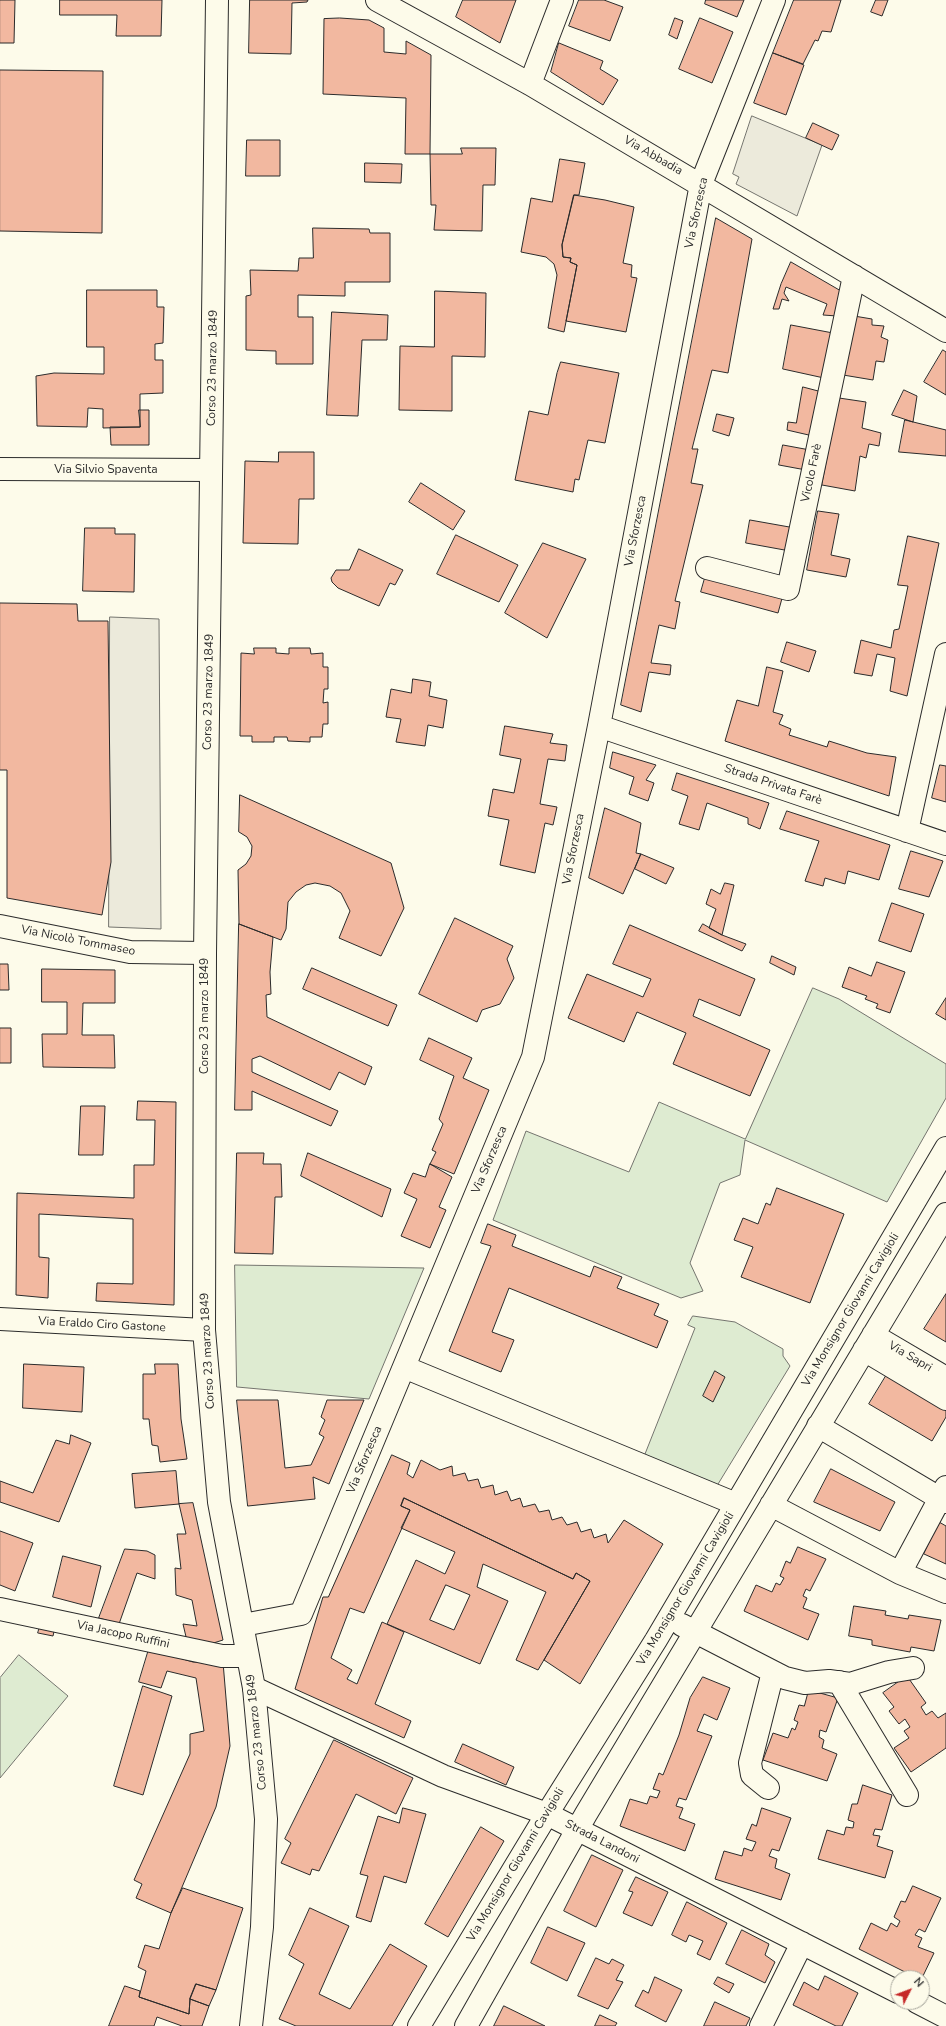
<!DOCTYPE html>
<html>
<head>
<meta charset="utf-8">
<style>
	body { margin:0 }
	#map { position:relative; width:946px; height:2026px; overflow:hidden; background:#fdfbea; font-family:"Nunito Sans",sans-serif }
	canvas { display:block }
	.north { position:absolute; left:890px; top:1970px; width:40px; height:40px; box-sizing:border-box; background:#fdfbea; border:1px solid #a9a89e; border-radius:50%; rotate:48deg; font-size:11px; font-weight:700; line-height:16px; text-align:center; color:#2b2b2b }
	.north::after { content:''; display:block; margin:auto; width:14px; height:18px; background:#c62828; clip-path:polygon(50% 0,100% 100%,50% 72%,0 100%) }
</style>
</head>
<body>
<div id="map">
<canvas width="946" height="2026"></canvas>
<div class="north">N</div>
</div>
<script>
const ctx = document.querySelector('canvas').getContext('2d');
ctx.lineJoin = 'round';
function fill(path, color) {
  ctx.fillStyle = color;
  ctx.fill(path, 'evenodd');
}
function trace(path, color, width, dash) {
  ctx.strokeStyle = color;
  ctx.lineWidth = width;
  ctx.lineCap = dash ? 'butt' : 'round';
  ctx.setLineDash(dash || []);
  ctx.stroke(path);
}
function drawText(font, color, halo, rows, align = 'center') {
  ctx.font = font + ' "Nunito Sans",sans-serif';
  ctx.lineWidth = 3;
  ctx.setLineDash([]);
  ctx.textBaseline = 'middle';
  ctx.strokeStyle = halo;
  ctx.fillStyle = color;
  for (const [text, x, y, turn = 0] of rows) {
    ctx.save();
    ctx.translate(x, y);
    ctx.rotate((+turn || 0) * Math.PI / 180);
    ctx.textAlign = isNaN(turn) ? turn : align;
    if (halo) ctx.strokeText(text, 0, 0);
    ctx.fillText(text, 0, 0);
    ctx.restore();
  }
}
const green = new Path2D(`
	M 813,988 L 839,999 L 946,1064 L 946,1098 L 887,1202 L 745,1140 L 740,1175 L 720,1183 L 690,1263 L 703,1291 L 681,1298 L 493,1220 L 526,1131 L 629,1172 L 659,1102 L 745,1139 Z
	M 235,1265 L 424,1268 L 369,1399 L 237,1387 Z
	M 693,1316 L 735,1322 L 783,1349 L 783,1356 L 790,1366 L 715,1489 L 643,1459 L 695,1328 L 688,1325 Z
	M 19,1655 L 68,1696 L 0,1778 L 0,1678 Z`);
fill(green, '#deebd1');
trace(green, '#74746e', 1);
const parking = new Path2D(`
	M 752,116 L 822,145 L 797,216 L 736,184 L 739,177 L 733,174 Z
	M 110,617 L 159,619 L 161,929 L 109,927 Z`);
fill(parking, '#eceadb');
trace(parking, '#74746e', 1);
const building = new Path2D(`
	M 0,0 L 15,0 L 14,43 L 0,43 Z
	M 60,0 L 162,0 L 161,36 L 116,36 L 117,15 L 60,15 Z
	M 250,0 L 308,0 L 307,2 L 292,3 L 291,54 L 249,53 Z
	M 463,0 L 516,0 L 500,43 L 456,17 Z
	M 579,0 L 604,0 L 623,7 L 610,41 L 569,26 Z
	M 706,0 L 744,0 L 737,17 L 705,4 Z
	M 794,0 L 841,0 L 831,32 L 822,31 L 818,41 L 815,40 L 803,64 L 773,53 Z
	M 876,0 L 888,0 L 882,16 L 871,12 Z
	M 340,18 L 369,20 L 384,28 L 384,52 L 406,54 L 406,41 L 431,55 L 430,154 L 405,154 L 406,98 L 323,94 L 324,19 Z
	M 675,18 L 683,21 L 677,39 L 669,35 Z
	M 700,18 L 733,32 L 712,83 L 679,69 Z
	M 559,43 L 603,61 L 600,69 L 618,80 L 603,105 L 551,72 Z
	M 773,53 L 804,65 L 786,115 L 754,103 Z
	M 0,70 L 103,71 L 102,233 L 0,231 Z
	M 813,123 L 839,135 L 832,150 L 806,138 Z
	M 247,140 L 280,140 L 280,176 L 246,176 Z
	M 461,148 L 496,148 L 495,185 L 483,185 L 482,231 L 434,230 L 436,205 L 431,205 L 430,154 L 462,154 Z
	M 560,159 L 585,163 L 579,195 L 574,195 L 562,245 L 563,257 L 571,258 L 570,262 L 577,265 L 564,332 L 548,328 L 557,275 L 554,264 L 546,257 L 521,252 L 531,198 L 552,202 Z
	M 365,163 L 402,164 L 401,183 L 365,182 Z
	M 574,195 L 605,200 L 634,207 L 623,263 L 632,265 L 631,277 L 637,278 L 626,332 L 566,321 L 577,265 L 570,262 L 571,258 L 563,257 L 562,245 Z
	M 716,218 L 752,239 L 728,373 L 712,370 L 692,449 L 698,449 L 691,483 L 703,485 L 675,601 L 680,602 L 675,629 L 659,625 L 651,663 L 671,665 L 670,675 L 649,672 L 641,712 L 621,705 Z
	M 313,228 L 369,229 L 370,233 L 390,233 L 390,282 L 345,282 L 345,296 L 298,295 L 298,317 L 313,317 L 313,364 L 276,364 L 276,351 L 246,350 L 246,296 L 251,295 L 250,270 L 298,271 L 299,258 L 313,258 Z
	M 791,262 L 841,291 L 837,316 L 823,315 L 827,304 L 786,287 L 784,293 L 789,301 L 782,299 L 779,309 L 773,309 L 781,284 Z
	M 87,290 L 157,290 L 157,307 L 164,307 L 163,343 L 155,344 L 155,360 L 163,360 L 163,393 L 140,394 L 140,427 L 103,428 L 103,409 L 88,408 L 87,427 L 37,426 L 36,376 L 54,373 L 104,374 L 104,347 L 87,347 Z
	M 435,291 L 486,293 L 485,357 L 452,356 L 452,411 L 399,410 L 400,346 L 434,347 Z
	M 332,312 L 388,315 L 387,340 L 362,340 L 358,416 L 327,415 Z
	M 854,316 L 872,319 L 872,325 L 884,326 L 881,337 L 888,340 L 884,362 L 876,361 L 873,380 L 843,375 Z
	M 791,325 L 833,333 L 824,378 L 783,369 Z
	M 943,350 L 946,352 L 946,395 L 924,382 Z
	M 561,362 L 619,373 L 605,443 L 588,440 L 579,480 L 575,479 L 573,492 L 515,480 L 529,411 L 548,415 L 557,373 Z
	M 803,387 L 822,392 L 813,436 L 787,430 L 788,422 L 796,423 Z
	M 904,390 L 917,396 L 913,422 L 892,415 Z
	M 839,398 L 866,402 L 862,428 L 881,433 L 879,446 L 869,444 L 866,458 L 860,456 L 855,491 L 822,485 Z
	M 139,410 L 149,410 L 149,445 L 111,445 L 110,427 L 140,427 Z
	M 717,414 L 734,418 L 729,436 L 713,431 Z
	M 905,420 L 946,430 L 946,456 L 899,452 Z
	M 783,445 L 810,450 L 806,470 L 779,465 Z
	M 279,452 L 314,452 L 314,499 L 299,499 L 298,544 L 243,543 L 245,461 L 278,462 Z
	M 421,483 L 465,511 L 453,530 L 409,502 Z
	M 818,511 L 839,514 L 831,555 L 850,559 L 846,577 L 807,570 Z
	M 750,520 L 795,528 L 790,551 L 746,543 Z
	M 85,528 L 115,528 L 115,534 L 135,534 L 134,592 L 83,591 Z
	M 456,535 L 518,565 L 499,602 L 437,574 Z
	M 908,536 L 939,543 L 907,696 L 890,691 L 895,658 L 877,654 L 872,676 L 854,673 L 861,640 L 891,648 L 894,630 L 899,629 L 908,586 L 898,585 Z
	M 543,543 L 586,559 L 547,638 L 505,613 Z
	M 359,549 L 403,570 L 395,585 L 390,583 L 379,606 L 338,588 L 332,582 L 331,578 L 336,570 L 349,570 Z
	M 707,571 L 784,591 L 778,613 L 701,592 Z
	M 0,603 L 77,604 L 78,621 L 108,621 L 111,862 L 102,915 L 7,898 L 7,770 L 0,770 Z
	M 787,642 L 816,651 L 809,672 L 781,662 Z
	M 254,648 L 276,648 L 276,653 L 289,654 L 289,648 L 310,648 L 311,654 L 323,653 L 323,667 L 328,667 L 328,689 L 324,689 L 323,703 L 328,702 L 328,724 L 323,724 L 322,737 L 310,737 L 310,742 L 288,741 L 287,737 L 274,737 L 274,742 L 252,742 L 252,736 L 240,736 L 241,653 L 254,654 Z
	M 767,667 L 783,671 L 773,712 L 783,715 L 779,724 L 791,729 L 789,735 L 827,747 L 829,741 L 867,753 L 896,757 L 889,796 L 725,741 L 737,700 L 758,706 Z
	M 413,679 L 431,682 L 429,696 L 447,700 L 443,728 L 428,725 L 425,746 L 396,742 L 401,719 L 386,717 L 391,689 L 411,693 Z
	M 505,726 L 553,734 L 550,743 L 567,745 L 565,761 L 548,759 L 540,804 L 557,807 L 553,825 L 545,823 L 535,873 L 500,865 L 509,820 L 488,816 L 493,789 L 514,793 L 521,759 L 500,755 Z
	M 613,752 L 656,765 L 646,780 L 654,783 L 648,801 L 629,794 L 634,777 L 610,768 Z
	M 940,765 L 946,766 L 946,802 L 932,798 Z
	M 677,773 L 769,803 L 760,829 L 748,824 L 748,818 L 707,803 L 699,830 L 679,824 L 688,796 L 672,790 Z
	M 240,795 L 391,863 L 404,908 L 381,956 L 339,938 L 350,911 L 341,893 L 330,886 L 315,883 L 306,885 L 296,892 L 288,902 L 286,929 L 281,940 L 239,924 L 238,870 L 246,864 L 251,856 L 252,846 L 247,837 L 239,832 Z
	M 605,808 L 641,823 L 636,853 L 641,854 L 623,894 L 589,878 Z
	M 787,811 L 890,845 L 879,880 L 848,871 L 845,884 L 825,878 L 823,886 L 805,881 L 819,841 L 780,829 Z
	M 911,851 L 943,861 L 929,897 L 899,889 Z
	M 641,854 L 674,868 L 666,884 L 635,869 Z
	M 725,883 L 734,885 L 722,935 L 709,928 L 716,909 L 706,904 L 711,889 L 720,894 Z
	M 892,903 L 924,914 L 911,952 L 879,941 Z
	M 455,918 L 513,946 L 507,959 L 514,978 L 500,1004 L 482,1010 L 477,1022 L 419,994 Z
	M 239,924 L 273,937 L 270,972 L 271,994 L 266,995 L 267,1017 L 372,1067 L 365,1085 L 339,1072 L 330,1090 L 260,1056 L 252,1059 L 252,1072 L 338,1111 L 331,1126 L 252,1091 L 252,1110 L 235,1110 Z
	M 703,924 L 722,935 L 746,944 L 742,951 L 699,931 Z
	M 630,925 L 755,979 L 740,1016 L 699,999 L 693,1016 L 770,1050 L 750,1096 L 673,1064 L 686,1033 L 637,1012 L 624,1042 L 568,1018 L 587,974 L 643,997 L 651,979 L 613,964 Z
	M 772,956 L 796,967 L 794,975 L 770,963 Z
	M 877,962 L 905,972 L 890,1013 L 876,1008 L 878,1004 L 865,999 L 867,996 L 842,987 L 849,967 L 871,976 Z
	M 0,964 L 8,964 L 9,990 L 0,990 Z
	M 312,968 L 397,1005 L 388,1026 L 303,989 Z
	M 42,969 L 115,970 L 115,1003 L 83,1003 L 82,1035 L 114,1035 L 115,1068 L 43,1067 L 42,1034 L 67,1034 L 67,1002 L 42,1002 Z
	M 946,998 L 946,1020 L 936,1014 Z
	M 0,1028 L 11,1028 L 11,1063 L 0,1063 Z
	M 429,1038 L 472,1058 L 463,1078 L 489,1090 L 454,1174 L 430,1164 L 436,1152 L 432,1150 L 443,1124 L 439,1119 L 454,1076 L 420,1060 Z
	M 138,1101 L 176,1102 L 174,1305 L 96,1301 L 97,1283 L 133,1284 L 133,1219 L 39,1214 L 39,1257 L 49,1258 L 48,1298 L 16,1295 L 17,1193 L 134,1198 L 134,1165 L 154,1165 L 155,1120 L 137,1120 Z
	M 81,1106 L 105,1106 L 103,1155 L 79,1155 Z
	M 237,1153 L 264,1153 L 263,1164 L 281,1164 L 282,1197 L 275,1197 L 273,1254 L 235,1253 Z
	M 308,1153 L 391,1189 L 382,1217 L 301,1176 Z
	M 430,1164 L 452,1177 L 439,1207 L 446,1210 L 430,1248 L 401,1236 L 417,1199 L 404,1193 L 413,1173 L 425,1177 Z
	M 777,1188 L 844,1214 L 810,1303 L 741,1277 L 753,1247 L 734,1240 L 743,1218 L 758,1224 L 766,1203 L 770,1205 Z
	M 488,1224 L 516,1235 L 512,1246 L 590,1277 L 594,1266 L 622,1277 L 617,1288 L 659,1304 L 654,1315 L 668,1321 L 657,1348 L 509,1288 L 492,1332 L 514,1340 L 501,1372 L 449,1351 L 491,1246 L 481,1243 Z
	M 946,1294 L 946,1342 L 924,1329 Z
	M 24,1364 L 84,1367 L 82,1412 L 23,1408 Z
	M 155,1364 L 178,1364 L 181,1419 L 187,1459 L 160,1462 L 158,1446 L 152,1445 L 149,1419 L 143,1419 L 143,1374 L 155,1374 Z
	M 715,1371 L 725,1377 L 713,1402 L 703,1396 Z
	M 886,1376 L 946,1407 L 946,1417 L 932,1441 L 869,1404 Z
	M 237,1400 L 278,1400 L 285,1468 L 311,1465 L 324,1437 L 319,1434 L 325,1420 L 321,1417 L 327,1400 L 364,1400 L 329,1484 L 313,1477 L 315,1499 L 248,1506 Z
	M 71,1435 L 91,1443 L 59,1522 L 0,1502 L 0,1481 L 33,1493 L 56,1440 L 69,1444 Z
	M 392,1455 L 410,1463 L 407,1474 L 413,1478 L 421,1460 L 440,1470 L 452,1466 L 453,1476 L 465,1473 L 468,1481 L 478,1479 L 481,1488 L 493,1485 L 495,1495 L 507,1491 L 511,1501 L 520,1498 L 523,1507 L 535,1504 L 539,1512 L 549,1510 L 552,1520 L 562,1517 L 567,1525 L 577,1522 L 581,1532 L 591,1529 L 594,1538 L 606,1534 L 608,1543 L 624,1520 L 663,1544 L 580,1684 L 544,1660 L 590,1581 L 576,1573 L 573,1579 L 404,1498 L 401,1506 L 410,1510 L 364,1613 L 350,1608 L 331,1658 L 352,1670 L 347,1679 L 357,1684 L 382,1622 L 404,1632 L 375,1704 L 411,1721 L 404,1738 L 295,1689 L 323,1597 L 328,1597 Z
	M 831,1469 L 895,1502 L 880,1531 L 814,1502 Z
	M 176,1471 L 179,1504 L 135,1508 L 132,1474 Z
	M 404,1498 L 573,1579 L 576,1573 L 590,1581 L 538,1670 L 516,1660 L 546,1592 L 483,1564 L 477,1587 L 508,1601 L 480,1664 L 387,1624 L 416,1560 L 445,1574 L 455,1552 L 401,1528 L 410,1510 L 401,1506 ZM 446,1585 L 470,1595 L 454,1630 L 430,1620 Z
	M 193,1503 L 223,1640 L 204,1646 L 187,1641 L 183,1624 L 197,1626 L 192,1600 L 176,1595 L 175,1568 L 181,1569 L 177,1534 L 186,1534 L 179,1504 Z
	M 939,1522 L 946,1526 L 946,1564 L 924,1554 Z
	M 0,1531 L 33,1543 L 15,1591 L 0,1585 Z
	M 798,1547 L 826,1559 L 810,1591 L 806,1589 L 803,1596 L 807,1598 L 803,1608 L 819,1614 L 808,1640 L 744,1611 L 756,1585 L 772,1592 L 776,1583 L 780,1585 L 784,1578 L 780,1576 L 786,1561 L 790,1563 Z
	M 125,1549 L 147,1551 L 155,1555 L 155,1579 L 137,1573 L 119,1624 L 99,1618 Z
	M 63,1556 L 101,1566 L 91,1607 L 53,1597 Z
	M 854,1606 L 886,1611 L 885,1615 L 908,1619 L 909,1615 L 941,1620 L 934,1651 L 911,1647 L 910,1652 L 872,1645 L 872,1640 L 849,1636 Z
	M 41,1623 L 55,1627 L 53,1636 L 38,1633 Z
	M 149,1649 L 193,1662 L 223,1662 L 230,1746 L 216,1807 L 171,1913 L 136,1898 L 142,1884 L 134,1880 L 190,1754 L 190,1734 L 204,1731 L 196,1678 L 167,1671 L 161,1688 L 139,1682 Z
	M 907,1676 L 926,1703 L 921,1707 L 926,1715 L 932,1711 L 938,1718 L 946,1713 L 946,1748 L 911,1772 L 894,1748 L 909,1738 L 904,1731 L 910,1727 L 905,1719 L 899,1724 L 889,1711 L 894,1707 L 883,1693 Z
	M 703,1677 L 730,1688 L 717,1720 L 704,1714 L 697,1731 L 712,1736 L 686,1800 L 679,1798 L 676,1806 L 683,1808 L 679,1818 L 695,1824 L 685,1851 L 620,1826 L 630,1799 L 647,1804 L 650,1796 L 657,1798 L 660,1791 L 653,1789 L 659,1773 L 663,1775 L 679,1735 L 690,1698 Z
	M 143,1686 L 172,1696 L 143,1795 L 114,1786 Z
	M 809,1690 L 838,1698 L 826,1732 L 820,1730 L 819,1737 L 824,1740 L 822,1748 L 837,1754 L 827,1781 L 763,1760 L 773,1733 L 788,1738 L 792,1728 L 795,1730 L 798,1722 L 794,1720 L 799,1705 L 804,1706 Z
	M 334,1740 L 413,1778 L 396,1814 L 356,1794 L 319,1871 L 312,1869 L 310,1875 L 281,1863 L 291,1843 L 285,1839 Z
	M 463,1744 L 514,1767 L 506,1785 L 455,1762 Z
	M 863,1785 L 892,1795 L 882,1830 L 875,1829 L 873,1835 L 880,1836 L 877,1846 L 893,1851 L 885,1878 L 818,1859 L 827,1830 L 844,1835 L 846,1827 L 853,1828 L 854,1822 L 848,1820 L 852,1804 L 857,1804 Z
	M 403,1808 L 426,1814 L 406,1883 L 384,1876 L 371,1922 L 356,1917 L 368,1876 L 360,1874 L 378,1816 L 399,1823 Z
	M 762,1808 L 791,1818 L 779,1851 L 772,1849 L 769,1856 L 777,1859 L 775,1868 L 790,1874 L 781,1900 L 715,1879 L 724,1851 L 742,1856 L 744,1848 L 752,1851 L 756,1842 L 746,1839 L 752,1824 L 756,1826 Z
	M 481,1827 L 504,1841 L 448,1937 L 425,1924 Z
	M 592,1855 L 623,1870 L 596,1927 L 564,1911 Z
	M 636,1877 L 668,1892 L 652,1926 L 623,1913 L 633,1892 L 629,1891 Z
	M 913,1886 L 941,1898 L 925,1932 L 919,1929 L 915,1935 L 922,1938 L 918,1947 L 934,1953 L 922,1978 L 917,1978 L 859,1949 L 871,1923 L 887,1931 L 891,1923 L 897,1927 L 900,1921 L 894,1917 L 901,1901 L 905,1902 Z
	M 183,1888 L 243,1908 L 216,1990 L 196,1984 L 190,1999 L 189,2014 L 139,1997 L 146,1971 L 138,1967 L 145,1945 L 159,1949 L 171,1913 Z
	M 687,1902 L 727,1923 L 710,1960 L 697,1954 L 703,1941 L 689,1935 L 686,1942 L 672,1935 Z
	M 310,1908 L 349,1926 L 319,1994 L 350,2009 L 390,1944 L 427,1966 L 392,2026 L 296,2026 L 279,2019 L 304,1964 L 289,1955 Z
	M 548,1927 L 585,1943 L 567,1981 L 531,1963 Z
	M 742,1930 L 769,1944 L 765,1955 L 775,1962 L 765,1983 L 726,1964 Z
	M 596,1958 L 609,1964 L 612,1959 L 624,1965 L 616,1980 L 623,1982 L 608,2009 L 578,1996 Z
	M 825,1976 L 858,1993 L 842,2026 L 836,2026 L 793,2005 L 804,1982 L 818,1990 Z
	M 655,1977 L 682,1990 L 666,2022 L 635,2006 L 643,1990 L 648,1993 Z
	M 718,1977 L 734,1984 L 729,1993 L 714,1984 Z
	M 196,1984 L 216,1990 L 209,2006 L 190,1999 Z
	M 125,1986 L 140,1991 L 139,1997 L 189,2014 L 190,1999 L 209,2006 L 202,2026 L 182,2026 L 157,2017 L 154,2026 L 109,2026 Z
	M 715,2002 L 750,2018 L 746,2026 L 704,2026 Z
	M 504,2006 L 545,2026 L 494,2026 Z
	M 600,2015 L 617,2023 L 615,2026 L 595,2026 Z`);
fill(building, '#f2b8a0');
trace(building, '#2b2b2b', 1);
const street = new Path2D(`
	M 377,0 L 530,84 L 946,331
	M 530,84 L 562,0
	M 0,469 L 211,470
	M 707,568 L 788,589 L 854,276
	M 599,726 L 946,844
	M 907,831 L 946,654
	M 0,926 L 130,952 L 205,953
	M 0,1319 L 204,1330
	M 873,1335 L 946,1378
	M 864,1350 L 946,1399
	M 404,1367 L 736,1504
	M 818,1426 L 946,1502
	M 771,1505 L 900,1573 L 946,1592
	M 900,1573 L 946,1487
	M 0,1609 L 222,1656 L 247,1656
	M 243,1625 L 301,1614 L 533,1057 L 599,726 L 701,184 L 774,0
	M 682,1625 L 785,1678 L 805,1683 L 829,1681 L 850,1684 L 889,1672 L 913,1668
	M 839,1682 L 907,1795
	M 254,1688 L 443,1776 L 547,1814 L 898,1992
	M 768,1788 L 752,1775 L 750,1763 L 773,1672
	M 917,2002 L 946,2017
	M 419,2026 L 547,1814 L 656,1640 L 946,1148
	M 466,2026 L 586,1814 L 946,1214
	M 761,2026 L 802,1943`);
const secondary = new Path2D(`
	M 217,0 L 205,953 L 204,1330 L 219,1502 L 254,1688 L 266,1819 L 262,1927 L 251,2026`);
trace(street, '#2b2b2b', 24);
trace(secondary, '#2b2b2b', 24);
trace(street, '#fdfbea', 22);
trace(secondary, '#fdfbea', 22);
drawText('12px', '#2b2b2b', '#fdfbea', [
	["Via Abbadia",653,156,30],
	["Via Sforzesca",697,213,-78],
	["Corso 23 marzo 1849",213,368,-89],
	["Via Silvio Spaventa",106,470],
	["Vicolo Farè",812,473,-78],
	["Via Sforzesca",636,531,-79],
	["Corso 23 marzo 1849",209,692,-89],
	["Strada Privata Farè",773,785,19],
	["Via Sforzesca",574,849,-79],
	["Via Nicolò Tommaseo",78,941,11],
	["Corso 23 marzo 1849",205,1016,-90],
	["Via Sforzesca",490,1160,-67],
	["Via Monsignor Giovanni Cavigioli",851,1310,-59],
	["Via Eraldo Ciro Gastone",102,1325,3],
	["Corso 23 marzo 1849",208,1351,-93],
	["Via Sapri",910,1357,30],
	["Via Sforzesca",365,1460,-67],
	["Via Monsignor Giovanni Cavigioli",686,1589,-59],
	["Via Jacopo Ruffini",123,1635,12],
	["Corso 23 marzo 1849",257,1732,-96],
	["Strada Landoni",602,1842,27],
	["Via Monsignor Giovanni Cavigioli",516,1865,-59]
]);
</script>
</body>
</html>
